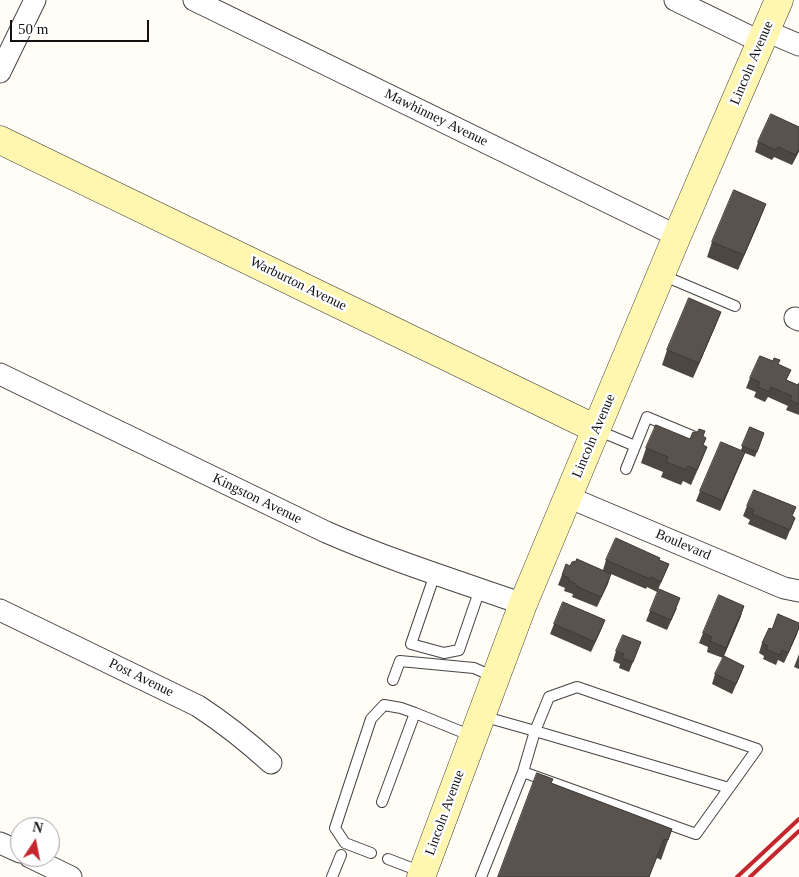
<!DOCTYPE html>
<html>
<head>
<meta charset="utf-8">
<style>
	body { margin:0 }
	#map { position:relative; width:799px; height:877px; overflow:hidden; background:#fffdf5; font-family:Georgia,serif }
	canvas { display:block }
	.north { position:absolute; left:10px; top:817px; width:50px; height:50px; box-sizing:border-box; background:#fff; border:1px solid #a0a0a0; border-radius:50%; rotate:11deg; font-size:14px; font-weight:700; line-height:20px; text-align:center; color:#111 }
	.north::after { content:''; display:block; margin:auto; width:18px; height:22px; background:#c4262e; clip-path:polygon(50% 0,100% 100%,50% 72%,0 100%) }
	.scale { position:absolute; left:10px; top:20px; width:139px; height:22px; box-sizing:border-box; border:2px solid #111; border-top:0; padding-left:6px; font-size:15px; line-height:18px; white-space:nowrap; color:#111; -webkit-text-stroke:4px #fff; paint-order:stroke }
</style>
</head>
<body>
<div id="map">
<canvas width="799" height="877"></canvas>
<div class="north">N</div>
<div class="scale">50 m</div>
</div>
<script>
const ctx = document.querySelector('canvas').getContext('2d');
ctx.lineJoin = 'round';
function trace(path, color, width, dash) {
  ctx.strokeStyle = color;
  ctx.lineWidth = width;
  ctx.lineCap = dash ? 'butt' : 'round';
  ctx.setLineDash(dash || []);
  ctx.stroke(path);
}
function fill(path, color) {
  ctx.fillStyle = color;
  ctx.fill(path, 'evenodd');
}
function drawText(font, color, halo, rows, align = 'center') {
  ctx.font = font + ' Georgia,serif';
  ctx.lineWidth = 5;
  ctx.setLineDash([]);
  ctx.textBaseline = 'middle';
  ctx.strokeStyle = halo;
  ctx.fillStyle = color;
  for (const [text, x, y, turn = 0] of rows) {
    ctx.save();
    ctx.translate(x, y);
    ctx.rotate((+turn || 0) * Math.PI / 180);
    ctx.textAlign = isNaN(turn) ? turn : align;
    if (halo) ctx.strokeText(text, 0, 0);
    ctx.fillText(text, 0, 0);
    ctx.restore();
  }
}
const lane = new Path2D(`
	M 662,275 L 735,306
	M 597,430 L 635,446
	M 626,469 L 647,417 L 695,437
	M 435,574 L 411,644 L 444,653 L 459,650 L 480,589
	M 393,680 L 400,661 L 474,668 L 494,677
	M 523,772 L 535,731 L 729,788
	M 382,802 L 415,713 L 472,736
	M 371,853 L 345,843 L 335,828 L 371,719 L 384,705 L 401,708 L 415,713
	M 388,859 L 422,872
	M 332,877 L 341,855
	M 481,877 L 523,772 L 696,834 L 757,749 L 577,687 L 549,697 L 535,731 L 482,716`);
const street = new Path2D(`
	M 194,0 L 677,236
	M 675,0 L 761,42
	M 766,31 L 799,45
	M 0,72 L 35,0
	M 795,318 L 799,320
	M 0,374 L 326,532 C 390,560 457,581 523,604
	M 568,497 L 784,588 L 799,591
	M 0,610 L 198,706 C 224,723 248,742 271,763
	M 0,843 L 20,852
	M 30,857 L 71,877`);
const secondary = new Path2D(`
	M 0,140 L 596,429
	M 421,877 L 523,604 L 677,236 L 779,0`);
trace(lane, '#444', 12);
trace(street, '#444', 23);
trace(secondary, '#333', 29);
trace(lane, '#fff', 10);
trace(street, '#fff', 21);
trace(secondary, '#fff6b0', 28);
trace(new Path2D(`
	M 737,877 L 799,819
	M 750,877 L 799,831`), '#c4262e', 4);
fill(new Path2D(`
	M 758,142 L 799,151 L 792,165 L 774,157 L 772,160 L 755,152 Z
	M 760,219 L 738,270 L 707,257 L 712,242 Z
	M 721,312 L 715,327 L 693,378 L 662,365 L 667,350 Z
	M 779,365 L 787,380 L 798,385 L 799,383 L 799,415 L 786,410 L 788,406 L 768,397 L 765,402 L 754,397 L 756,392 L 746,388 L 750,378 Z
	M 750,427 L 764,433 L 755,457 L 745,453 L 720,511 L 696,501 L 700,491 L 741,450 Z
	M 703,436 L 703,445 L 707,447 L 691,485 L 683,481 L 681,485 L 661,477 L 663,472 L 641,463 L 646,448 Z
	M 747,506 L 793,516 L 795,518 L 786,540 L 748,524 L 750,520 L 743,516 Z
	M 606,560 L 659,560 L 669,564 L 657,592 L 647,587 L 646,589 L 611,574 L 597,607 L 572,597 L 573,594 L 564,591 L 565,588 L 558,585 L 562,575 L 570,566 L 603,570 Z
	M 677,608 L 667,630 L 646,621 L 650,611 Z
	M 741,616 L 723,658 L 707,652 L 708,647 L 699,643 L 703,633 Z
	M 605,620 L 591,652 L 550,634 L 554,624 Z
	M 772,629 L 797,634 L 784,663 L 778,660 L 776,665 L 763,659 L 764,656 L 759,653 L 762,643 Z
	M 616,651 L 637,652 L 629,672 L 619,668 L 620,664 L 613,661 Z
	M 799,654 L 799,669 L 794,667 Z
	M 744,666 L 740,676 L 732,694 L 712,684 L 715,674 Z
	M 551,783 L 672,829 L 661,860 L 657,858 Z`), '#4d4742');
fill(new Path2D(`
	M 799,148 L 799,151 L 792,165 L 796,155 Z
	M 766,204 L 760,219 L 738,270 L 744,255 Z
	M 721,312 L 715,327 L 693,378 L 699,363 Z
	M 707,447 L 701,462 L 691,485 L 697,470 Z
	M 745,452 L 741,462 L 720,511 L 723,501 Z
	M 611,574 L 608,584 L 597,607 L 601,597 Z
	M 744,606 L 741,616 L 723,658 L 726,648 Z
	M 605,620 L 601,630 L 591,652 L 595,642 Z
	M 799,628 L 797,634 L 784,663 L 788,653 Z`), '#3f3936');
const building = new Path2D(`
	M 771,114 L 799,127 L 799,148 L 796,155 L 778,147 L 776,150 L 758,142 Z
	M 734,190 L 766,204 L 744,255 L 712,242 Z
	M 689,298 L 721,312 L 699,363 L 667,350 Z
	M 760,356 L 773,361 L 774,358 L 780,360 L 778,364 L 791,370 L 786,380 L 798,385 L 799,383 L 799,404 L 790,400 L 792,396 L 771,387 L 769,392 L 758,387 L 760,382 L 750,378 Z
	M 656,425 L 690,439 L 693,432 L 697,433 L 699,429 L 705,431 L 703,436 L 706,438 L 703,445 L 707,447 L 697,470 L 688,466 L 686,470 L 666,462 L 668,457 L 646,448 Z
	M 750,427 L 764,433 L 757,452 L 742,446 Z
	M 721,442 L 745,452 L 723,501 L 700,491 Z
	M 754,490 L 796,507 L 792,516 L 795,518 L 790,530 L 752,514 L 754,510 L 747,506 Z
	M 616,538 L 660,558 L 659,560 L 669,564 L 661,582 L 651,577 L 650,579 L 606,560 Z
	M 577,559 L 611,574 L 601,597 L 576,586 L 576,584 L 568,580 L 569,578 L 562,575 L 566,564 L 570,566 L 572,562 L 576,561 Z
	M 659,589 L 680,598 L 671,620 L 650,611 Z
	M 719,595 L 744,606 L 726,648 L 710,641 L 712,637 L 703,633 Z
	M 563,602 L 605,620 L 595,642 L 554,624 Z
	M 778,614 L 799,623 L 799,628 L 788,653 L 782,650 L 780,655 L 766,649 L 768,646 L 762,643 L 769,628 L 772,629 Z
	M 623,635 L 641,642 L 633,662 L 622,658 L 624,654 L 616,651 Z
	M 724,656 L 744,666 L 736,684 L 715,674 Z
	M 537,773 L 553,779 L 551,783 L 672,829 L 668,840 L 664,839 L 649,877 L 498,877 Z`);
fill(building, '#5a524d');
trace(building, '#3f3936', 1);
drawText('14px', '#111', '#fff', [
	["Lincoln Avenue",752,63,-67],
	["Mawhinney Avenue",436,118,26],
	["Warburton Avenue",298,284,26],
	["Lincoln Avenue",594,436,-67],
	["Kingston Avenue",257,499,26],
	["Boulevard",683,545,23],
	["Post Avenue",141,678,26],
	["Lincoln Avenue",445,813,-70]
]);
</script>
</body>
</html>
